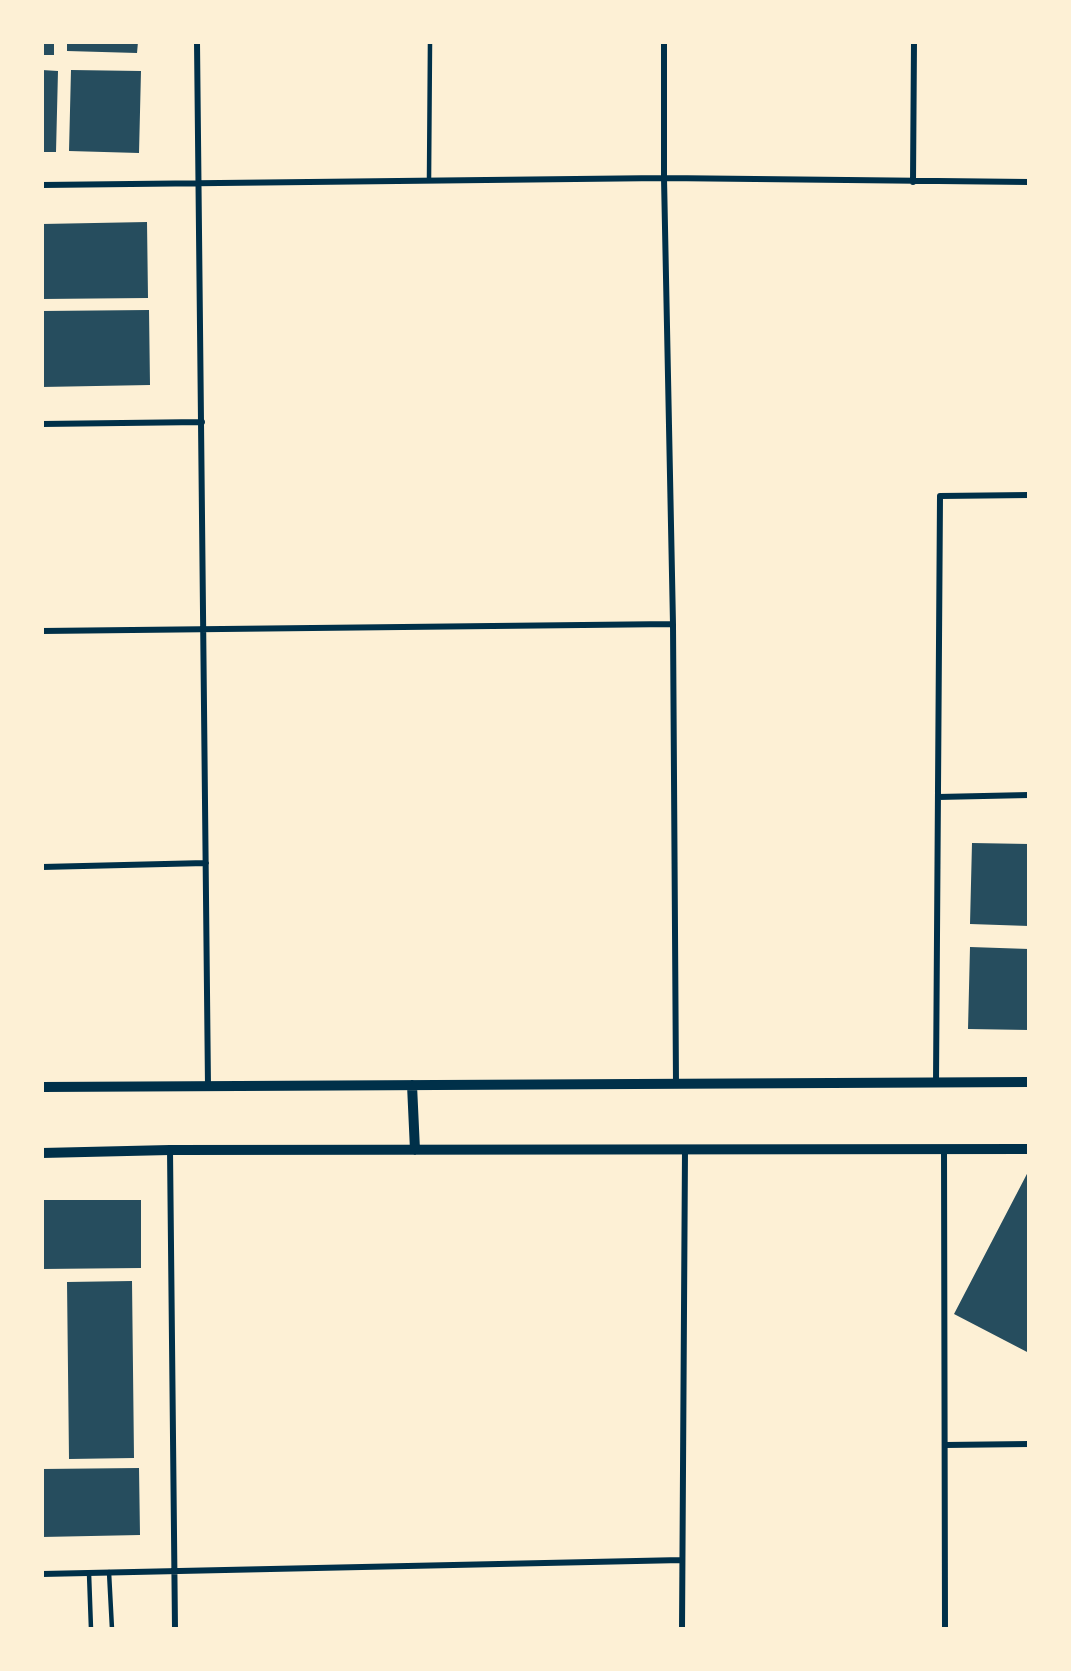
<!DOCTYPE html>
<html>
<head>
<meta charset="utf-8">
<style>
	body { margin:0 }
	#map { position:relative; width:1071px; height:1671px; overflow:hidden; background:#fdf0d5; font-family:Rubik,sans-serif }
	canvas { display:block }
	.frame { position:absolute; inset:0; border:44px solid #fdf0d5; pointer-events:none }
</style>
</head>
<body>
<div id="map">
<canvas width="1071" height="1671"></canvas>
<div class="frame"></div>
</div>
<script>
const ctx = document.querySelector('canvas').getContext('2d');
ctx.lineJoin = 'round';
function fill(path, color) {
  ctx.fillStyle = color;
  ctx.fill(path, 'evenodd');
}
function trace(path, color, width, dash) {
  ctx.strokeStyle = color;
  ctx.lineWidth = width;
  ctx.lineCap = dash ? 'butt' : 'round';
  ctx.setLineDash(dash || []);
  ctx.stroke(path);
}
fill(new Path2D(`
	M 42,42 L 54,42 L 54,55 L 42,55 Z
	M 67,42 L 138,42 L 137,53 L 67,51 Z
	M 42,70 L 58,71 L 56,152 L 42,152 Z
	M 71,70 L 141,71 L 139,153 L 69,151 Z
	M 147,222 L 148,298 L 42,299 L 42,224 Z
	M 149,310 L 150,385 L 42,387 L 42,311 Z
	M 972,843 L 1029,844 L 1029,926 L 970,924 Z
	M 970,947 L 1029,949 L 1029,1030 L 968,1029 Z
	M 1029,1170 L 1029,1353 L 954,1314 Z
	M 42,1200 L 141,1200 L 141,1268 L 42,1269 Z
	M 132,1281 L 134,1458 L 69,1459 L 67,1282 Z
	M 139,1468 L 140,1535 L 42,1537 L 42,1469 Z`), '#264d5e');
trace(new Path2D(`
	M 429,180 L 430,42
	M 109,1572 L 112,1629
	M 89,1573 L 91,1629`), '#003049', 4.5);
trace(new Path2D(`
	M 197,42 L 208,1086
	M 664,42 L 664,178 L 673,624 L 676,1084
	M 913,182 L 914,42
	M 42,185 L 664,178 L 1029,182
	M 42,424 L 202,422
	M 42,631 L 673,624
	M 938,797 L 1029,795
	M 42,867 L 206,863
	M 936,1082 L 940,496 L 1029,495
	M 944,1149 L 945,1629
	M 170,1150 L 175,1629
	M 945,1445 L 1029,1444
	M 42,1574 L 682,1560
	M 682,1629 L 685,1150`), '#003049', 6);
trace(new Path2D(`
	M 412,1085 L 415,1150
	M 42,1087 L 1029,1082
	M 42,1153 L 170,1150 L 1029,1149`), '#003049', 10);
</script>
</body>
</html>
